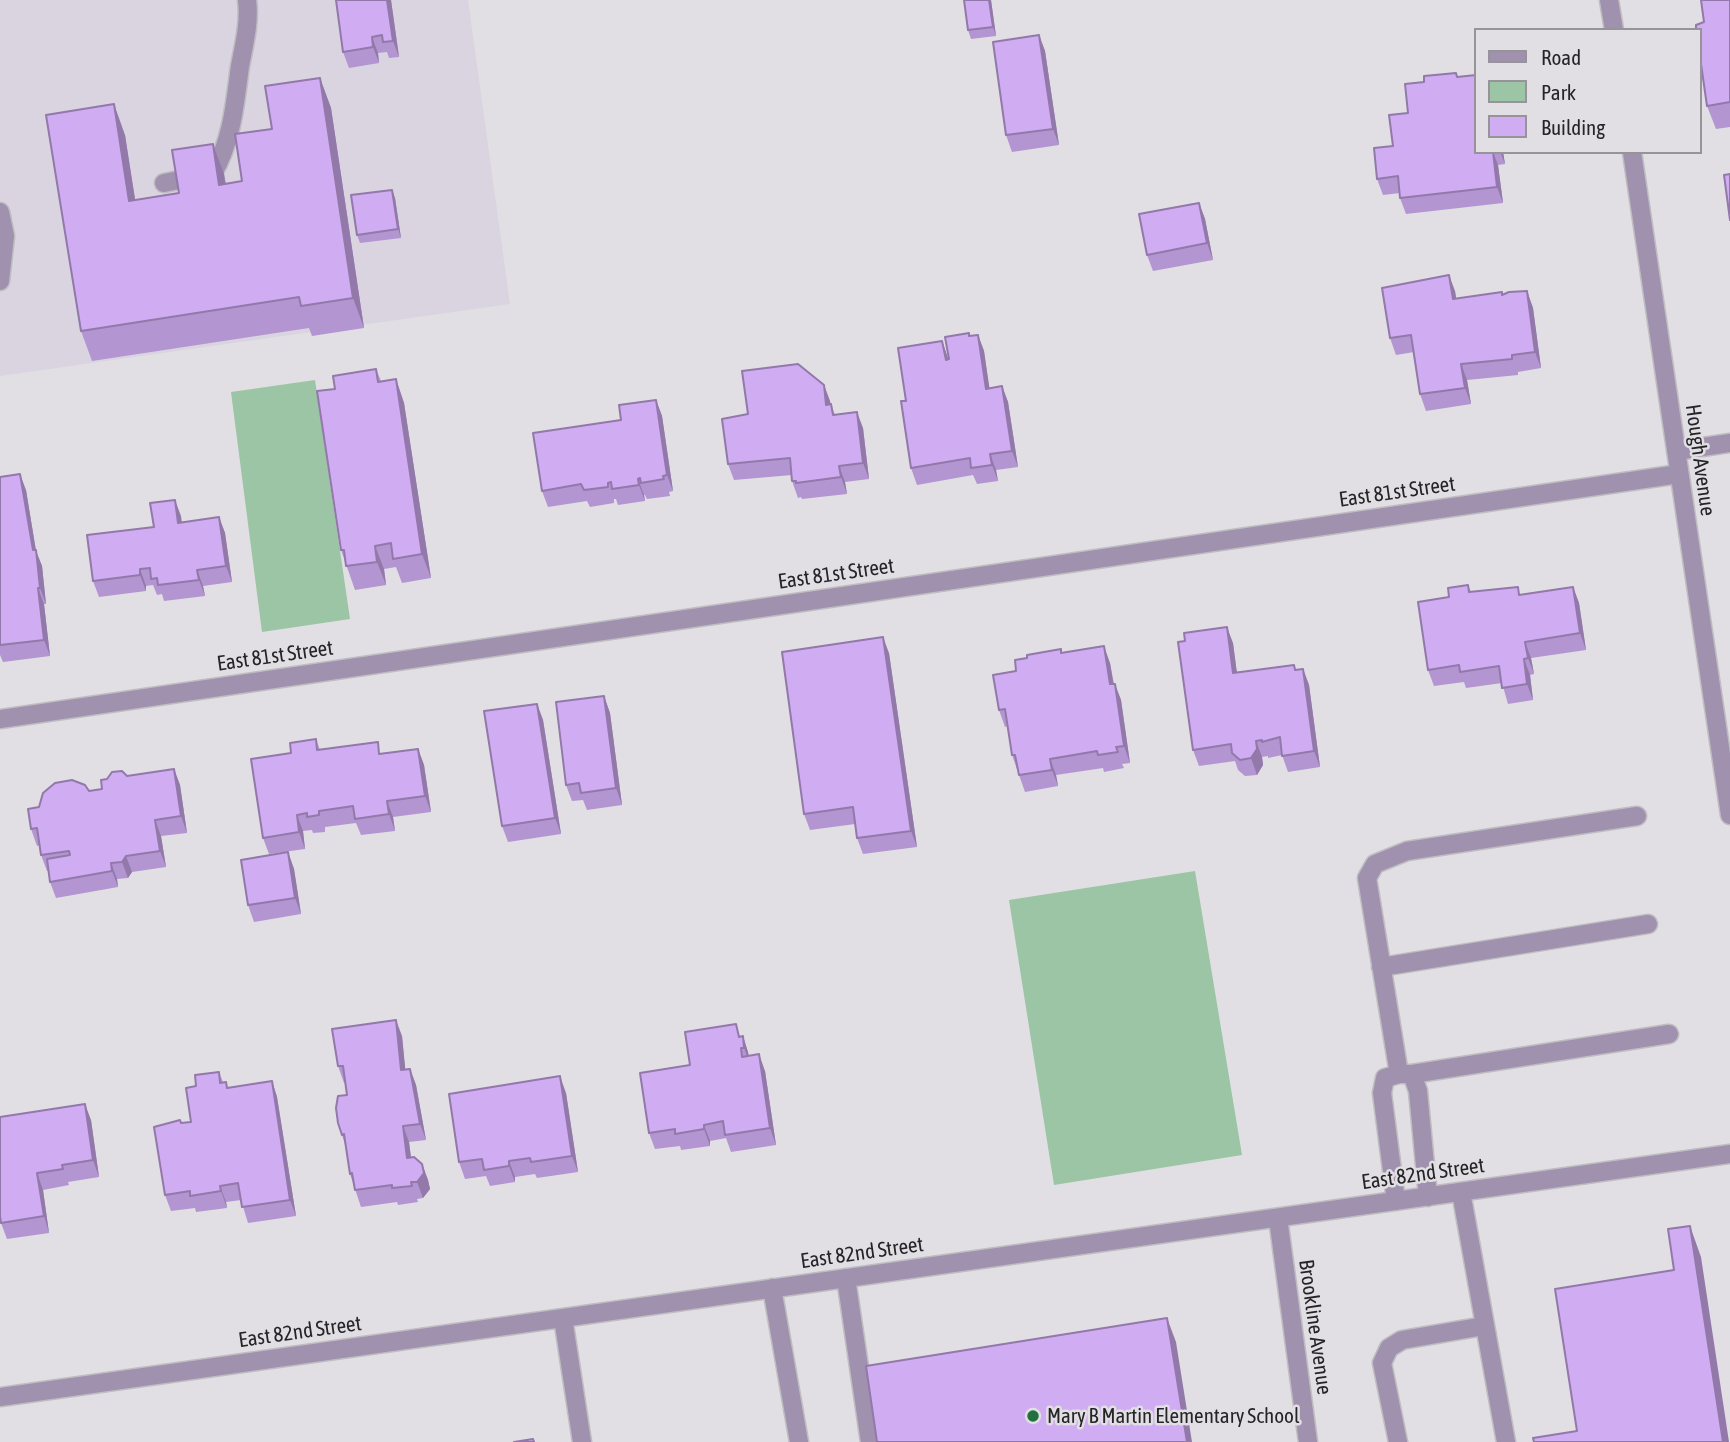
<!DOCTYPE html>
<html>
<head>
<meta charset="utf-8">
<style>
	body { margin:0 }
	#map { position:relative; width:1730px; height:1442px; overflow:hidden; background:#e1dfe4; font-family:"Asap Condensed",sans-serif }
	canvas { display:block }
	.legend { position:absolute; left:1474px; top:28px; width:228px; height:126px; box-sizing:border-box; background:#e1dfe4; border:2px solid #969498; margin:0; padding:9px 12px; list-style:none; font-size:21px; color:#252426 }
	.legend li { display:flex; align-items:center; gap:14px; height:35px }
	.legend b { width:35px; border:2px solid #969498 }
</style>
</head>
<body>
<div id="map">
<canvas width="1730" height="1442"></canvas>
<ul class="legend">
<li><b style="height:9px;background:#a091af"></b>Road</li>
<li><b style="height:19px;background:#9bc5a5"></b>Park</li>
<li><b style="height:19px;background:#d0adf3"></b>Building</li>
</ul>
</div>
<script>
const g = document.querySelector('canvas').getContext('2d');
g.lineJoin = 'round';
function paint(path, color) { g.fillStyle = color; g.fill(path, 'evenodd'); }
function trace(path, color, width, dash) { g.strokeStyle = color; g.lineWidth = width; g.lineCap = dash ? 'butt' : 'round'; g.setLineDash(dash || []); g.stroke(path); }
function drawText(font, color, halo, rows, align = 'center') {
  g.font = font + ' "Asap Condensed",sans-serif'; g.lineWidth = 5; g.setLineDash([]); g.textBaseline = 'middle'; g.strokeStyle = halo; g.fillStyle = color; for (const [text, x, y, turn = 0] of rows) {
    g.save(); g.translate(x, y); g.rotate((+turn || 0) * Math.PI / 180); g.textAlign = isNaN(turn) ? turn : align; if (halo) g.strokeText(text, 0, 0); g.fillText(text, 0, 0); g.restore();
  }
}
const built = new Path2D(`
	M 0,0 L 468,0 L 510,304 L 0,376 Z`);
const green = new Path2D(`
	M 315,380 L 350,619 L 262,632 L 231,392 Z
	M 1195,871 L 1242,1155 L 1054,1185 L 1009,900 Z`);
const minor = new Path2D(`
	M 1609,0 L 1614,30
	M 1632,152 L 1730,815
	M 164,183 L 213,173 C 232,141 235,103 240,66 C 244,45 250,22 247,0
	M 0,212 L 5,236 L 0,281
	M 1676,451 L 1730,443
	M 0,719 L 1679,474
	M 1381,967 L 1648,924
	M 1399,1074 L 1367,878 L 1375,864 L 1407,851 L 1637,816
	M 1412,1074 L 1669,1034
	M 1461,1192 L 1506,1442
	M 1396,1201 L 1382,1093 L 1385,1078 L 1399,1074 L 1412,1074 L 1418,1091 L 1428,1197
	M 1278,1218 L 1308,1442
	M 846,1278 L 870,1442
	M 772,1288 L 799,1442
	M 563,1318 L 582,1442
	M 0,1397 L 1730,1154
	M 1398,1442 L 1382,1363 L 1389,1348 L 1402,1340 L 1484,1326`);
const wall = new Path2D(`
	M 391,0 L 399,57 L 389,58 L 387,52 L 378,53 L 379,63 L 349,68 L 343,52 Z
	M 964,0 L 991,0 L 996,36 L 971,39 L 968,30 Z
	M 1730,0 L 1730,127 L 1716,129 L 1707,106 L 1704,22 Z
	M 1039,35 L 1045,51 L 1059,145 L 1012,152 L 1006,135 Z
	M 1456,73 L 1476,152 L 1503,152 L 1505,164 L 1498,165 L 1503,203 L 1406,214 L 1400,198 L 1400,193 L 1383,195 L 1377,179 L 1408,113 L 1424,82 Z
	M 320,78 L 331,108 L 364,328 L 312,336 L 309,328 L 92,361 L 81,331 L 125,135 L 135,200 L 179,193 L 213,144 L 224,174 L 226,184 L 242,181 L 272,129 Z
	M 392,190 L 395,198 L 401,238 L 360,243 L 357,235 Z
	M 1199,203 L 1205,219 L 1213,260 L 1153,271 L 1147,255 Z
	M 1455,291 L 1456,299 L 1502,292 L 1503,295 L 1527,291 L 1533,308 L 1541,368 L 1518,372 L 1518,375 L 1467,380 L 1471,404 L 1426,411 L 1420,394 L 1414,352 L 1396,355 L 1390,338 Z
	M 969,333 L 970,336 L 978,335 L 984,351 L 989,388 L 1002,386 L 1008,402 L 1018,467 L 996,470 L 998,481 L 977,484 L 973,475 L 917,485 L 911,468 L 942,341 L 948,358 Z
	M 376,369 L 381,381 L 396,379 L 404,403 L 431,578 L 402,583 L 396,567 L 384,569 L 386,585 L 355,590 L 341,550 L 335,389 Z
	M 824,385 L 835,415 L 863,428 L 869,479 L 845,482 L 847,494 L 802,499 L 801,497 L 798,498 L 792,481 L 792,475 L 734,480 L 728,464 L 748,414 Z
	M 656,400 L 662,416 L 673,491 L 669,492 L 670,496 L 647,499 L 645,495 L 644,495 L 645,501 L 618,505 L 616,499 L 614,499 L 614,503 L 590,507 L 587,501 L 548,507 L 542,491 L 621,420 Z
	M 0,477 L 26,490 L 36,551 L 42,566 L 46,604 L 44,604 L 50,656 L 3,662 L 0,655 Z
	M 181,516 L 181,522 L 219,517 L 225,533 L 232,582 L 203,586 L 205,596 L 164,601 L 162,594 L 157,595 L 153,585 L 146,586 L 146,591 L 99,597 L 93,581 L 154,527 Z
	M 1468,585 L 1471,592 L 1521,595 L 1573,587 L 1579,603 L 1586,650 L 1531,658 L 1534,674 L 1530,675 L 1533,700 L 1508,704 L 1502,683 L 1466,688 L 1464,682 L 1434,686 L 1428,670 L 1449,597 Z
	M 1233,643 L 1237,673 L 1294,665 L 1296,670 L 1303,669 L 1309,685 L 1320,767 L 1288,772 L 1282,755 L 1268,758 L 1268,756 L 1262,757 L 1263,765 L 1257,775 L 1245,776 L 1238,770 L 1235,761 L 1199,766 L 1193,750 Z
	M 889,653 L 917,847 L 863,854 L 857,838 L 855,824 L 810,830 L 804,814 Z
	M 1062,653 L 1110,663 L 1114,684 L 1121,700 L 1130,763 L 1122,764 L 1124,768 L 1104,772 L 1103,768 L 1056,775 L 1058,786 L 1025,792 L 1012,755 L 1008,726 L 1005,727 L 999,710 L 1016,671 Z
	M 604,696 L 610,713 L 622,805 L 587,810 L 583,800 L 572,801 L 566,785 Z
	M 537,704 L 543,720 L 561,834 L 508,842 L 502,826 Z
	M 316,739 L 320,750 L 382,754 L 418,749 L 424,765 L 431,812 L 393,817 L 395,831 L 361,835 L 356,823 L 325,827 L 325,832 L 313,833 L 312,830 L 303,831 L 305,849 L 269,854 L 263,838 L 291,753 Z
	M 174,769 L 180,785 L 187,833 L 161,836 L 166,867 L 132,872 L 128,878 L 117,879 L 118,887 L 56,898 L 50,882 L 48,871 L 47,871 L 41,855 L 40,845 L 37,846 L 31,829 L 39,807 L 89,791 L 102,789 L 127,776 Z
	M 288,852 L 294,869 L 301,914 L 254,922 L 248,905 Z
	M 402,1036 L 405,1069 L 410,1069 L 416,1085 L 426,1140 L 409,1142 L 411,1157 L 422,1164 L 428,1180 L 430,1189 L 423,1198 L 417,1199 L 418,1202 L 398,1205 L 397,1202 L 361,1207 L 350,1174 L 345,1144 L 338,1123 L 347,1095 L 345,1082 L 344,1083 L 338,1066 Z
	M 741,1036 L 743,1036 L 749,1056 L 765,1071 L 776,1145 L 731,1152 L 726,1138 L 710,1141 L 710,1146 L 681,1150 L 680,1146 L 655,1149 L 649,1133 L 690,1065 Z
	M 219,1072 L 223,1082 L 228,1088 L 272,1081 L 277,1097 L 296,1216 L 248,1223 L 241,1200 L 226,1202 L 227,1208 L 196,1212 L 195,1208 L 171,1211 L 165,1195 L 181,1123 L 191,1122 L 196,1086 Z
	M 566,1093 L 578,1172 L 537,1178 L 535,1174 L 515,1177 L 515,1182 L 490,1186 L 486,1176 L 465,1179 L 459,1162 Z
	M 0,1117 L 91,1120 L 99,1177 L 68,1182 L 69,1185 L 43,1190 L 49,1233 L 7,1239 L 1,1223 Z`);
const shadedWall = new Path2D(`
	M 387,0 L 391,0 L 399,57 L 393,41 Z
	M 989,0 L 991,0 L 996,36 L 993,27 Z
	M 1039,35 L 1045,51 L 1059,145 L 1053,129 Z
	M 372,37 L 378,53 L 379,63 L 373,47 Z
	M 320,78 L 331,108 L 364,328 L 353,298 Z
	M 114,104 L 125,135 L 140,231 L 129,201 Z
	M 213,144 L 224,174 L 230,215 L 219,185 Z
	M 1493,152 L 1498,165 L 1503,203 L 1497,187 Z
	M 1500,152 L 1503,152 L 1505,164 Z
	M 392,190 L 395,198 L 401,238 L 398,229 Z
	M 1199,203 L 1205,219 L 1213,260 L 1207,243 Z
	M 1449,275 L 1455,291 L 1459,316 L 1453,299 Z
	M 1527,291 L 1533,308 L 1541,368 L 1535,352 Z
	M 978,335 L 984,351 L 992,405 L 986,389 Z
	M 942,341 L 948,358 L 952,376 L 946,360 Z
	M 1461,364 L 1467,380 L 1471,404 L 1465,388 Z
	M 396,379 L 404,403 L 431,578 L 422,554 Z
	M 824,385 L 830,401 L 832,421 L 826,405 Z
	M 1002,386 L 1008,402 L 1018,467 L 1012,451 Z
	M 656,400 L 662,416 L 673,491 L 667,475 Z
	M 857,412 L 863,428 L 869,479 L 863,463 Z
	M 990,454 L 996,470 L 998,481 L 992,465 Z
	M 839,466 L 845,482 L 847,494 L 841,477 Z
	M 20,474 L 26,490 L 36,551 L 42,566 L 46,604 L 40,588 Z
	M 638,479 L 644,495 L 645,501 L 639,485 Z
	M 175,500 L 181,516 L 184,539 L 178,523 Z
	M 219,517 L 225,533 L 232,582 L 226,566 Z
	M 375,546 L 384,569 L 386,585 L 377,562 Z
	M 140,569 L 146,586 L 146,591 L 140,575 Z
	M 197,570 L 203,586 L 205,596 L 199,580 Z
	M 1573,587 L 1579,603 L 1586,650 L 1580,633 Z
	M 38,588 L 44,604 L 50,656 L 44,640 Z
	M 1227,627 L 1233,643 L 1239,690 L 1233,673 Z
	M 883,637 L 889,653 L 917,847 L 911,831 Z
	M 1525,642 L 1531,658 L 1534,674 L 1528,658 Z
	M 1104,646 L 1110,663 L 1116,700 L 1110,684 Z
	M 1524,659 L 1530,675 L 1533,700 L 1527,684 Z
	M 1303,669 L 1309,685 L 1320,767 L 1314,751 Z
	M 1115,684 L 1121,700 L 1130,763 L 1124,746 Z
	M 604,696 L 610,713 L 622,805 L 616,788 Z
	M 537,704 L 543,720 L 561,834 L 555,818 Z
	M 1256,741 L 1262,757 L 1263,765 L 1257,775 L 1251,758 Z
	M 418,749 L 424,765 L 431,812 L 425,796 Z
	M 1050,759 L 1056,775 L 1058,786 L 1052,770 Z
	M 174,769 L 180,785 L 187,833 L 181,816 Z
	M 387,801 L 393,817 L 395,831 L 389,814 Z
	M 297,815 L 303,831 L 305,849 L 299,832 Z
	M 155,820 L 161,836 L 166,867 L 160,851 Z
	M 288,852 L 294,869 L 301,914 L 295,898 Z
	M 126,856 L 132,872 L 128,878 L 122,862 Z
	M 111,863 L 117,879 L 118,887 L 112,871 Z
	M 396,1020 L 402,1036 L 407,1086 L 401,1070 Z
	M 743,1036 L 748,1052 L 750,1064 L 744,1048 Z
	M 759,1054 L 765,1071 L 776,1145 L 770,1128 Z
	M 410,1069 L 416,1085 L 426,1140 L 420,1124 Z
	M 560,1076 L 566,1093 L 578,1172 L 572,1156 Z
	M 272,1081 L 277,1097 L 296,1216 L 290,1200 Z
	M 85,1104 L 91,1120 L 99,1177 L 93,1160 Z
	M 704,1125 L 710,1141 L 710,1146 L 704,1129 Z
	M 403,1126 L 409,1142 L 413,1174 L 407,1158 Z
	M 509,1161 L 515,1177 L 515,1182 L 509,1166 Z
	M 422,1164 L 428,1180 L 430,1189 L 423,1198 L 417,1182 Z
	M 37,1173 L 43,1190 L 49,1233 L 44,1216 Z
	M 220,1186 L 226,1202 L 227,1208 L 221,1191 Z
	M 1690,1226 L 1701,1257 L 1729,1442 L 1723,1442 Z
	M 1167,1318 L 1176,1342 L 1192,1442 L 1187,1442 Z`);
const building = new Path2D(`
	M 336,0 L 387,0 L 393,41 L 383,42 L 382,35 L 372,37 L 373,47 L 343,52 Z
	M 964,0 L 989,0 L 993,27 L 968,30 Z
	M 1701,0 L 1730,0 L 1730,102 L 1707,106 L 1700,57 L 1700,30 L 1696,30 L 1696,25 L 1704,22 Z
	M 1039,35 L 1053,129 L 1006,135 L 993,42 Z
	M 1456,73 L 1457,77 L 1476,75 L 1476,152 L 1493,152 L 1497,187 L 1400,198 L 1398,176 L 1377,179 L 1374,148 L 1393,146 L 1389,115 L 1408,113 L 1405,84 L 1424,82 L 1424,76 Z
	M 320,78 L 353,298 L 301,306 L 299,297 L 81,331 L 46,115 L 114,104 L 129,201 L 179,193 L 172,150 L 213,144 L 219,185 L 242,181 L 235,134 L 272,129 L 265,86 Z
	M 1730,174 L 1730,220 L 1724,175 Z
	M 392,190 L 398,229 L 357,235 L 351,195 Z
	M 1199,203 L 1207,243 L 1147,255 L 1139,214 Z
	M 1449,275 L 1453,299 L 1502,292 L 1502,295 L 1509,292 L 1527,291 L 1535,352 L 1512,355 L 1512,359 L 1461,364 L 1465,388 L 1420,394 L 1411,335 L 1390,338 L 1382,288 Z
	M 969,333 L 969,336 L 978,335 L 986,389 L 1002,386 L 1012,451 L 990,454 L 992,465 L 971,468 L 970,458 L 911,468 L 901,401 L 906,401 L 898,348 L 942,341 L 946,360 L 949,359 L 945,337 Z
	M 798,364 L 824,385 L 826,405 L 831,404 L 833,415 L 857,412 L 863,463 L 839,466 L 841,477 L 796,483 L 796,481 L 792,481 L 790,458 L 728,464 L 722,419 L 748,414 L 742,371 Z
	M 376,369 L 378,382 L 396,379 L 422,554 L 393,559 L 391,543 L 375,546 L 377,562 L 346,566 L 344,550 L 341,550 L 317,391 L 335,389 L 333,376 Z
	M 656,400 L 667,475 L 663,476 L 664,479 L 641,483 L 640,478 L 638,479 L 639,485 L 612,489 L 611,482 L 608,483 L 608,487 L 584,490 L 581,484 L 542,491 L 533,433 L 621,420 L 619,405 Z
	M 20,474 L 33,550 L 36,550 L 40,588 L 38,588 L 44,640 L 0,645 L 0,477 Z
	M 175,500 L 178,523 L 219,517 L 226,566 L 197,570 L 199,580 L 158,585 L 157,578 L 151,579 L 150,568 L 140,569 L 140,575 L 93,581 L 87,535 L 154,527 L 150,503 Z
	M 1468,585 L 1469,592 L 1518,587 L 1519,595 L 1573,587 L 1580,633 L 1525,642 L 1528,658 L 1524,659 L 1527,684 L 1502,688 L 1499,666 L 1460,672 L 1459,665 L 1428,670 L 1418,602 L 1449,597 L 1448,588 Z
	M 1227,627 L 1233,673 L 1294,665 L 1295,670 L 1303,669 L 1314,751 L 1282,756 L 1280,737 L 1262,742 L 1262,740 L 1256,741 L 1257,749 L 1251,758 L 1240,760 L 1232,753 L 1231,744 L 1193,750 L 1178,642 L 1185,641 L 1184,633 Z
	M 883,637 L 911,831 L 857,838 L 853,807 L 804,814 L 782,652 Z
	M 1104,646 L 1110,684 L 1115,684 L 1124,746 L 1116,747 L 1118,752 L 1098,755 L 1097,751 L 1050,759 L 1052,770 L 1019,775 L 1015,755 L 1012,755 L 1005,709 L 999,710 L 993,675 L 1016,671 L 1015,660 L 1027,658 L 1027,655 L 1061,649 L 1061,653 Z
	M 604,696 L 616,788 L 581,793 L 579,783 L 566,785 L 556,702 Z
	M 537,704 L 555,818 L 502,826 L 484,711 Z
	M 316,739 L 317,750 L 378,742 L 379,754 L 418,749 L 425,796 L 387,801 L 389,814 L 355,819 L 353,806 L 319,811 L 319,815 L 307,817 L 307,813 L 297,815 L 299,832 L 263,838 L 251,759 L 291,753 L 290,743 Z
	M 174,769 L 181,816 L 155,820 L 160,851 L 126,856 L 122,862 L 111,863 L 112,871 L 50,882 L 47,859 L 70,855 L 69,851 L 41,855 L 37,828 L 31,829 L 28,809 L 39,807 L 43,793 L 55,783 L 72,780 L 85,785 L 89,791 L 102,789 L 101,780 L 107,779 L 112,772 L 122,771 L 127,776 Z
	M 288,852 L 295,898 L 248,905 L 241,860 Z
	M 396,1020 L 401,1070 L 410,1069 L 420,1124 L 403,1126 L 407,1158 L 414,1157 L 422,1164 L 424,1173 L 417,1182 L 411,1182 L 412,1186 L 392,1188 L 392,1185 L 355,1190 L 352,1173 L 350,1174 L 344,1134 L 342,1135 L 338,1123 L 336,1108 L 338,1096 L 347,1095 L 343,1066 L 338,1066 L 332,1029 Z
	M 736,1024 L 739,1037 L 743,1036 L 744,1048 L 741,1048 L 742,1057 L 759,1054 L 770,1128 L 725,1135 L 723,1121 L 704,1125 L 704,1129 L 675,1134 L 675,1129 L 649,1133 L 640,1073 L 690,1065 L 685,1032 Z
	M 219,1072 L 220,1083 L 226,1082 L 227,1088 L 272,1081 L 290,1200 L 242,1207 L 238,1183 L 220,1186 L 221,1191 L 190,1196 L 190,1191 L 165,1195 L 154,1127 L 180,1120 L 181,1123 L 191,1122 L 186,1088 L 196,1086 L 195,1075 Z
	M 560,1076 L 572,1156 L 531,1162 L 530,1158 L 509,1161 L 509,1166 L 484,1170 L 482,1159 L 459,1162 L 449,1094 Z
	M 85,1104 L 93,1160 L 62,1165 L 63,1169 L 37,1173 L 44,1216 L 1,1223 L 0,1216 L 0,1117 Z
	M 1690,1226 L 1723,1442 L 1534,1442 L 1533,1438 L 1577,1431 L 1555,1289 L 1674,1270 L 1668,1229 Z
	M 1167,1318 L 1187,1442 L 877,1442 L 866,1366 Z
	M 533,1439 L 534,1442 L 514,1442 Z`);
const markers = [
	[1033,1416,7,"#23703f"]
];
const streetNames = [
	["Hough Avenue",1700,460,82],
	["East 81st Street",1397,492,-8],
	["East 81st Street",836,574,-8],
	["East 81st Street",275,656,-8],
	["East 82nd Street",1423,1174,-8],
	["East 82nd Street",862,1253,-8],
	["Brookline Avenue",1315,1327,82],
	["East 82nd Street",300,1332,-8]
];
const poiNames = [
	["Mary B Martin Elementary School",1047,1416]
];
paint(built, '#dad4e0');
paint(green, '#9bc5a5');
trace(minor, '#bfbdc2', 21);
trace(minor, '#a091af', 18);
paint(wall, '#b395d1');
paint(shadedWall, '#9279aa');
paint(building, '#d0adf3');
trace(building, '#9279aa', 2);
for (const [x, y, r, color] of markers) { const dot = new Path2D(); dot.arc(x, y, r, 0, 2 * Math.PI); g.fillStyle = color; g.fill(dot); trace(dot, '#e1dfe4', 2.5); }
drawText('21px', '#252426', '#e1dfe4', streetNames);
drawText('21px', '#252426', '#e1dfe4', poiNames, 'left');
</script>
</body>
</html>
